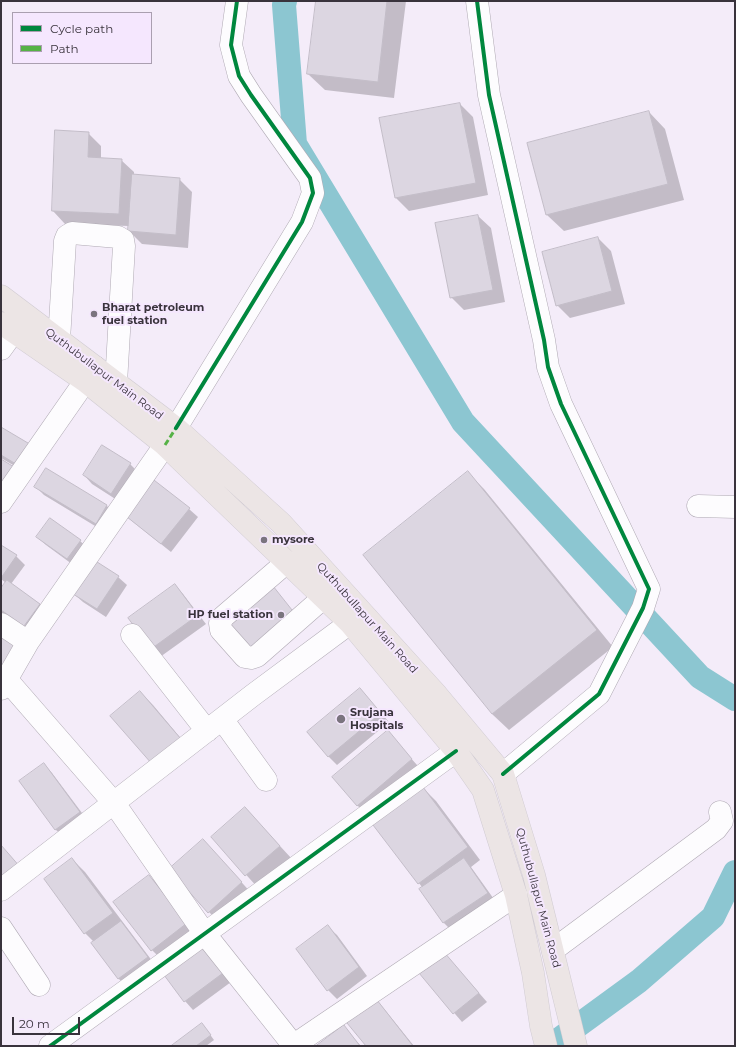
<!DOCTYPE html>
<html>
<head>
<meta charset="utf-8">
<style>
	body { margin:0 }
	#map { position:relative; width:736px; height:1047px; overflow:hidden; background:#f4ecf9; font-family:Montserrat,sans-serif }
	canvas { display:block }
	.frame { position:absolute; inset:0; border:2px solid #39333c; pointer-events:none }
	.legend { position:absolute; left:12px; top:12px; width:140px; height:52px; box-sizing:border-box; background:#f5e7fe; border:1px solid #aa9fb0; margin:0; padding:5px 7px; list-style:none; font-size:12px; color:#39333c }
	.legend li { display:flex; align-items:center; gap:8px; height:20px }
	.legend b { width:20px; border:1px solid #aa9fb0 }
	.scale { position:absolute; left:12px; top:1017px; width:68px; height:18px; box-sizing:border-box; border:2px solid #39333c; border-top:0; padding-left:5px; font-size:12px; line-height:14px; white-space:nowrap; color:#39333c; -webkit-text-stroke:3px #f5e7fe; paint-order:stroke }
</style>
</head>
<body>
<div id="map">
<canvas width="736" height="1047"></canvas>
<div class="frame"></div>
<ul class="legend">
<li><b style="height:5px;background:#00873e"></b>Cycle path</li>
<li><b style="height:5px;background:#56b246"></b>Path</li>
</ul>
<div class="scale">20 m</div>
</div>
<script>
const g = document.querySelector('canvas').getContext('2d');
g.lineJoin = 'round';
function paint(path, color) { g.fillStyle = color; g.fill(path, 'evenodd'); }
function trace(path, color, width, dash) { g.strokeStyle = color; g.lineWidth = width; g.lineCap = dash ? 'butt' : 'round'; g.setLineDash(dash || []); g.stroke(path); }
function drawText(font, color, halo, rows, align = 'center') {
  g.font = font + ' Montserrat,sans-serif'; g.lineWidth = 4; g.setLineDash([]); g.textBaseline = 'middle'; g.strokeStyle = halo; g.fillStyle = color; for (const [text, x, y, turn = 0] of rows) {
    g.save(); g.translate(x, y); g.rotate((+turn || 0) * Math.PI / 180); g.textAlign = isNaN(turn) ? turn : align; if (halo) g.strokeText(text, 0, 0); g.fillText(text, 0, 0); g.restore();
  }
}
const shadow = new Path2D(`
	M 317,1 L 406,1 L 394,98 L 325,90 L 308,74 Z
	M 460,104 L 473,117 L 488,195 L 409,211 L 396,198 Z
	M 649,112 L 665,129 L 684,200 L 564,231 L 547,215 L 528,143 Z
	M 88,133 L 101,146 L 101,159 L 121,160 L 134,172 L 134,175 L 179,179 L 192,192 L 188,248 L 142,244 L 129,231 L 129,226 L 65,224 L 53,211 Z
	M 478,216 L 491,228 L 505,302 L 464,310 L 451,297 Z
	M 598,238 L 611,251 L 625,304 L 570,318 L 557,305 Z
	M 1,428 L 30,475 L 1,458 Z
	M 130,464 L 139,473 L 120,502 L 92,484 L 84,475 Z
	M 46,469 L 107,506 L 115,515 L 105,532 L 44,495 L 35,486 Z
	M 467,472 L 484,489 L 613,647 L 509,730 L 492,714 Z
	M 189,509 L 198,517 L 171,552 L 132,521 L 123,513 Z
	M 37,537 L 80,541 L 89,549 L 76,567 L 46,545 Z
	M 1,546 L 16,556 L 25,565 L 11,584 L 40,604 L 48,613 L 33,634 L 1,612 L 1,584 L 3,586 L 6,583 L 1,579 Z
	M 118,577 L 127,585 L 106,617 L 83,602 L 74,594 Z
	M 175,585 L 183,594 L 206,624 L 160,657 L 152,648 Z
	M 360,689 L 389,722 L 337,765 L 328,756 Z
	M 140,692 L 153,705 L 193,753 L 152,763 Z
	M 388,732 L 424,773 L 370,818 L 357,805 Z
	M 44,764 L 52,773 L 88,821 L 65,838 L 56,830 L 20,782 Z
	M 423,788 L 436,801 L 480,860 L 471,867 L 496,902 L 452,931 L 443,922 L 422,887 L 374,825 Z
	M 245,808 L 292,859 L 259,889 L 212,837 Z
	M 215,853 L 254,896 L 222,925 L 209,912 Z
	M 72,859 L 85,872 L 156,966 L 127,987 L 118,978 L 94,942 L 85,933 L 45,879 Z
	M 149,876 L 162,889 L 199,937 L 165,963 L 152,950 Z
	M 328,927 L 337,935 L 367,976 L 337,999 L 328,990 Z
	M 202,948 L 231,982 L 193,1010 L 185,1001 Z
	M 444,953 L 487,1002 L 462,1022 L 420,973 Z
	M 377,1001 L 385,1010 L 414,1046 L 367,1046 Z
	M 344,1027 L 361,1046 L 318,1046 Z
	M 206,1029 L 214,1040 L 206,1046 L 173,1046 Z`);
const canal = new Path2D(`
	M 285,1 L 284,5 L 295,144 L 463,422 L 700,677 L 735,699
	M 550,1046 L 639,981 L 713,917 L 735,872`);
const building = new Path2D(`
	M 316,1 L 387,1 L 378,82 L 307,74 Z
	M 460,103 L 476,183 L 395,198 L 379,118 Z
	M 649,111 L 668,184 L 546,215 L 527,143 Z
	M 55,130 L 89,132 L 88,157 L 122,159 L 119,214 L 52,211 Z
	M 132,174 L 180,178 L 176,235 L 128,231 Z
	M 478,215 L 493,290 L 450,298 L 435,223 Z
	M 598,237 L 612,291 L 556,306 L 542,252 Z
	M 1,427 L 33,446 L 21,467 L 1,455 Z
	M 102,445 L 131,463 L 111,494 L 83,475 Z
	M 1,459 L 14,467 L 1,488 Z
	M 46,468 L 107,505 L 96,524 L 34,487 Z
	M 468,471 L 597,630 L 492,714 L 363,555 Z
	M 150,477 L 190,508 L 161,544 L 122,513 Z
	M 50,518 L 81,540 L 67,559 L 36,537 Z
	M 1,545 L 17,555 L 1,578 Z
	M 94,560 L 119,576 L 97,609 L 73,594 Z
	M 7,580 L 40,604 L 24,626 L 1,610 L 1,588 Z
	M 175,584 L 198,615 L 151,649 L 128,618 Z
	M 273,586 L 296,615 L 251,653 L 227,622 Z
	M 1,636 L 18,647 L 1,674 Z
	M 360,688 L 381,713 L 328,757 L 307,732 Z
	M 140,691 L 181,739 L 152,764 L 110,716 Z
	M 388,730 L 412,759 L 357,806 L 332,777 Z
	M 44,763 L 80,812 L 55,830 L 19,781 Z
	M 423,787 L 468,847 L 418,884 L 373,825 Z
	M 245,807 L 280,846 L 245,876 L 211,837 Z
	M 203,839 L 242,882 L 208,913 L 169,869 Z
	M 1,845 L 21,868 L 1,877 Z
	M 72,858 L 113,913 L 84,934 L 44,879 Z
	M 464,858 L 488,893 L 443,923 L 419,889 Z
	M 149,875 L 187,923 L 151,951 L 113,902 Z
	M 121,921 L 148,957 L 118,979 L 91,943 Z
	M 328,925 L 359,967 L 327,991 L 296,949 Z
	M 203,946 L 223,973 L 184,1002 L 164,975 Z
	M 444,952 L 479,993 L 453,1014 L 419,973 Z
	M 377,1000 L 413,1046 L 366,1046 L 347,1023 Z
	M 202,1023 L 211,1035 L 196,1046 L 171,1046 Z
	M 344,1025 L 360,1046 L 316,1046 Z`);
const minor = new Path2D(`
	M 477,1 L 489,95 L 544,340 L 548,367 L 561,404 L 649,589 L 643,608 L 599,694 L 503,774
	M 59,340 L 65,241 L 67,236 L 72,233 L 118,237 L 123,240 L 124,246 L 116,383
	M 1,349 L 14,331
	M 176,428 L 302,222 L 313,193 L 310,178 L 251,95 L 239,76 L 231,45 L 237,1
	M 1,502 L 95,367
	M 698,506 L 735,507
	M 287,562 L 223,617 L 220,623 L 221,630 L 245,657 L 251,658 L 257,656 L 323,598
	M 1,624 L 28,642
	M 132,635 L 207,731
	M 7,680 L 114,803 L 205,934 L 294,1046
	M 1,689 L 28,642 L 165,445
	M 222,719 L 266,780
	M 1,890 L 253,695 L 350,623
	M 1,928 L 39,985
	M 553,950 L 716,829 L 722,821 L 720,812
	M 294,1045 L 516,895
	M 50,1046 L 456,751`);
const major = new Path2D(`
	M 1,296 L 176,428 L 281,523 L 437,695 L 503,774 L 534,875 L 576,1046
	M 1,323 L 85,381 L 165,445 L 350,623 L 456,751 L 483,790 L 516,895 L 533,973 L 541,1026 L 546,1046`);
const quiet = new Path2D(`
	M 165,445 L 176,428`);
const cycleway = new Path2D(`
	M 477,1 L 489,95 L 544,340 L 548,367 L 561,404 L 649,589 L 643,608 L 599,694 L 503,774
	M 176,428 L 302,222 L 313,193 L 310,178 L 251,95 L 239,76 L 231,45 L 237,1
	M 50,1046 L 456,751`);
const markers = [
	[94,314,4,"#7a747e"],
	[264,540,4,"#7a747e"],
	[281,615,4,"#7a747e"],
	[341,719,5,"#7a747e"]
];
const poiNames = [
	["Bharat petroleum",102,308],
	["fuel station",102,321],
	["mysore",272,540],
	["HP fuel station",273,615,"right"],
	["Srujana",350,713],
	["Hospitals",350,726]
];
const streetNames = [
	["Quthubullapur Main Road",104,374,37],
	["Quthubullapur Main Road",367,618,48],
	["Quthubullapur Main Road",538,898,75]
];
paint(shadow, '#0003');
trace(canal, '#8cc6d1', 24);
paint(building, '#dcd6e1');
trace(building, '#c3bdc8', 1);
trace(minor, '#afa9b3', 23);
trace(major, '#d0cbd2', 23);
trace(minor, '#fdfcfe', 22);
trace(major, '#ece5e5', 22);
trace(quiet, '#56b246', 3, [6, 3]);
trace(cycleway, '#00873e', 4);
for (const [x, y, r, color] of markers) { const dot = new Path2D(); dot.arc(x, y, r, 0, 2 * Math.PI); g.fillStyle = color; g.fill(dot); trace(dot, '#f5e7fe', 1.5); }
drawText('bold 11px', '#39333c', '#f5e7fe', poiNames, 'left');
drawText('11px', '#39333c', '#f5e7fe', streetNames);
</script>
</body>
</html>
